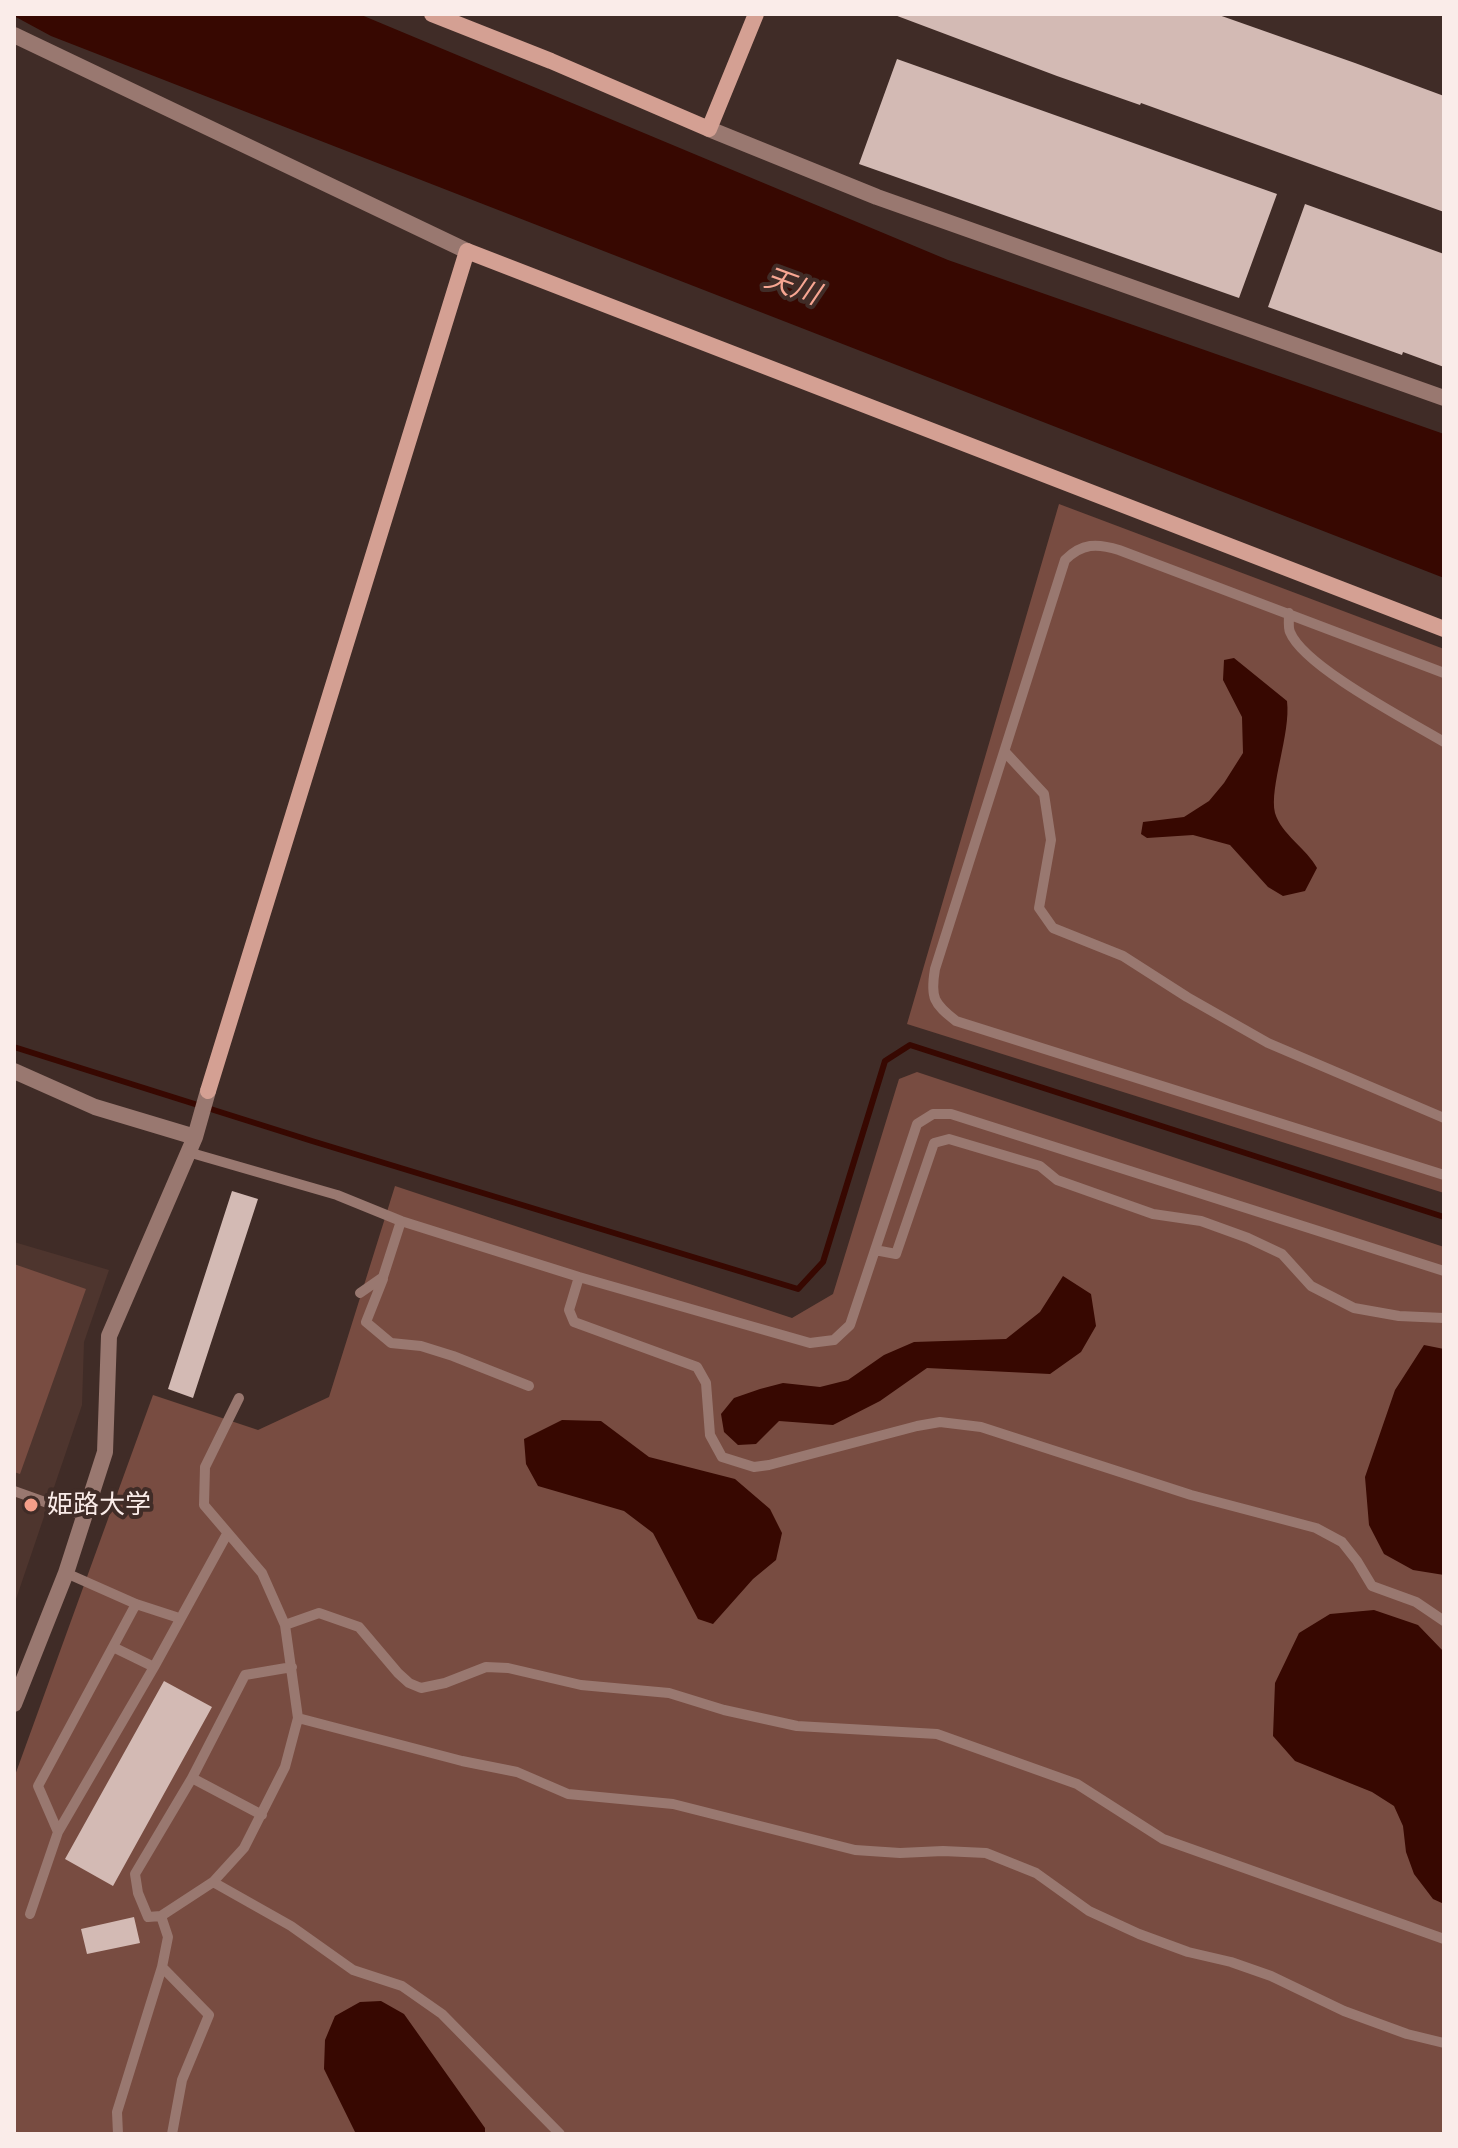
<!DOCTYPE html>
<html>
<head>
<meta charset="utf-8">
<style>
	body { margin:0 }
	#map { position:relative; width:1458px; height:2148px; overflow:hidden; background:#402c27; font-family:Cabin,sans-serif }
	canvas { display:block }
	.frame { position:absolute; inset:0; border:16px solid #faece9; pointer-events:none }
</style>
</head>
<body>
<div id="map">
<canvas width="1458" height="2148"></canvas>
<div class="frame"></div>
</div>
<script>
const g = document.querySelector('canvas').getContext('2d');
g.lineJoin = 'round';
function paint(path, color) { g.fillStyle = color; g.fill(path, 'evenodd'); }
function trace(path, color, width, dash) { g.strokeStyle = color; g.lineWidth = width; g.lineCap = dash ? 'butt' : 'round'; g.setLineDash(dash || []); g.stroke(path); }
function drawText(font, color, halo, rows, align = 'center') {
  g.font = font + ' Cabin,"Noto Sans JP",sans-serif'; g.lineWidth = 8; g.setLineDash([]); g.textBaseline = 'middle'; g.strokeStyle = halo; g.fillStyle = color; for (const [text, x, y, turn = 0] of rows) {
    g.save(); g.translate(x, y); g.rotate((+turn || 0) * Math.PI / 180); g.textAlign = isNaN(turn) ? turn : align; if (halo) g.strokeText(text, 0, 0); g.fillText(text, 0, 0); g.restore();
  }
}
const built = new Path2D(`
	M 14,1242 L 109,1270 L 84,1342 L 82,1405 L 14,1605 Z`);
const green = new Path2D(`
	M 1059,504 L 1444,649 L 1444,1193 L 907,1024 Z
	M 917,1072 L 1444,1247 L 1444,2134 L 14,2134 L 14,1778 L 153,1395 L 258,1430 L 329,1397 L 395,1186 L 792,1318 L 833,1294 L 899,1079 Z
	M 14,1264 L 86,1289 L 20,1474 L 14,1472 Z`);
const water = new Path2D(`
	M 14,14 L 359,14 L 948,260 L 1444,434 L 1444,578 L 51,36 L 14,16 Z
	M 1234,658 L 1287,701 C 1291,734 1269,787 1275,813 C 1281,834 1307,849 1317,868 L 1305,891 L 1283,896 L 1268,887 L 1230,845 L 1193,835 L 1147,838 L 1141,834 L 1143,822 L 1184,817 L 1209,801 L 1224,783 L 1243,753 L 1242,717 L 1223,680 L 1224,660 Z
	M 1063,1276 L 1091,1294 L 1096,1326 L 1081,1352 L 1050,1374 L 927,1368 L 880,1401 L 833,1425 L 779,1421 L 756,1444 L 738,1445 L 724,1432 L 721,1414 L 734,1398 L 760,1389 L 783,1383 L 820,1387 L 848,1380 L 884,1355 L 914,1342 L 1006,1339 L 1040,1312 Z
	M 1424,1345 L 1444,1349 L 1444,1575 L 1413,1570 L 1384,1554 L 1369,1525 L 1365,1477 L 1395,1390 Z
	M 562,1420 L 601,1421 L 649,1457 L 735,1479 L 770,1509 L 782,1533 L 776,1560 L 753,1579 L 713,1624 L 698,1619 L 653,1533 L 624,1511 L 538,1486 L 526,1464 L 524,1439 Z
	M 1374,1610 L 1418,1625 L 1444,1652 L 1444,1904 L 1433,1899 L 1414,1874 L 1406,1852 L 1403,1826 L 1394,1806 L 1372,1792 L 1295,1761 L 1273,1736 L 1275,1683 L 1299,1633 L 1330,1614 Z
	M 381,2001 L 404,2014 L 485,2128 L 485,2134 L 356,2134 L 324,2069 L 325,2040 L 335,2016 L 360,2002 Z`);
const stream = new Path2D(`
	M 14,1047 L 312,1141 L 798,1289 L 823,1262 L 885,1061 L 910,1045 L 1444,1217`);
const building = new Path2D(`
	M 892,14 L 1216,14 L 1355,63 L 1444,96 L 1444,212 L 1141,103 L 1140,105 L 1057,76 Z
	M 897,59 L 1277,194 L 1239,298 L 859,164 Z
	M 1305,204 L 1444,254 L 1444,367 L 1403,352 L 1402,355 L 1268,307 Z
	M 232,1191 L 258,1199 L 193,1398 L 168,1389 Z
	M 164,1681 L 212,1707 L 113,1886 L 65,1859 Z
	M 134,1917 L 140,1943 L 87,1954 L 81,1929 Z`);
const lane = new Path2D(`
	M 1289,613 C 1289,619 1288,628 1290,632 C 1304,667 1409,721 1444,742
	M 1444,673 L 1119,550 C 1097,543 1082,543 1065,560 L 935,969 C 930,998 934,1004 956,1021 L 1444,1175
	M 1005,752 L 1044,794 L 1051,840 L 1039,908 L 1053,928 L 1123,956 L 1187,997 L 1268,1043 L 1444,1118
	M 188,1152 L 337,1195 L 401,1221 L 383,1277 L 360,1293
	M 401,1221 L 579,1277 L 810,1343 L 834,1340 L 850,1325 L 917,1124 L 933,1114 L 951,1114 L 1444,1271
	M 875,1250 L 896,1254 L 934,1143 L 949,1139 L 1040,1166 L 1057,1180 L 1153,1214 L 1201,1221 L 1248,1238 L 1282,1254 L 1311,1286 L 1354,1308 L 1399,1316 L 1444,1318
	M 579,1277 L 569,1310 L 574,1322 L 697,1367 L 706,1383 L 710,1435 L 722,1457 L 754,1467 L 769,1465 L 917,1426 L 940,1422 L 981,1427 L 1191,1495 L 1316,1528 L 1342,1542 L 1357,1561 L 1372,1586 L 1416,1602 L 1444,1621
	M 383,1279 L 366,1322 L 391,1343 L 421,1346 L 453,1356 L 529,1386
	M 239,1398 L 205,1467 L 204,1505 L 262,1573 L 285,1625 L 298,1718 L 285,1767 L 244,1848 L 213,1882 L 161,1916 L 148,1917 L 138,1893 L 135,1874 L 192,1778 L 245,1675 L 292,1667
	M 14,1491 L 84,1516
	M 66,1573 L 136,1604 L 179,1618
	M 285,1625 L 319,1613 L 359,1627 L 398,1673 L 409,1683 L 421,1688 L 445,1683 L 486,1667 L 508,1668 L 581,1685 L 669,1693 L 724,1710 L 797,1726 L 937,1734 L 1077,1784 L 1163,1839 L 1444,1939
	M 113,1647 L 154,1667
	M 298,1718 L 462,1761 L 517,1772 L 568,1794 L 673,1804 L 855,1850 L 900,1853 L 943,1851 L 986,1853 L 1036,1873 L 1089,1911 L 1139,1934 L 1188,1952 L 1231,1962 L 1271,1976 L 1344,2011 L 1407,2034 L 1444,2043
	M 192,1778 L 262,1815
	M 58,1832 L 38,1786 L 136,1604
	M 213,1882 L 291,1926 L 353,1970 L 402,1986 L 442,2014 L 560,2134
	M 30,1914 L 58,1832 L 154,1667 L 227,1534
	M 162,1967 L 209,2015 L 182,2080 L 172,2134
	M 118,2134 L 117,2112 L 162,1967 L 168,1937 L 161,1916`);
const street = new Path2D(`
	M 14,35 L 467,251
	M 709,129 L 877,197 L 1444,398
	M 14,1071 L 95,1107 L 195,1137
	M 14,1704 L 66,1573 L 105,1452 L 109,1336 L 195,1137 L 208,1091`);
const secondary = new Path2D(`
	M 432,14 L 551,61 L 709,129 L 756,14
	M 208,1091 L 467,251 L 1444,629`);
const markers = [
	[31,1505,8,"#f49e89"]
];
const poiNames = [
	["姫路大学",47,1505]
];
const waterNames = [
	["天川",792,287,20]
];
paint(built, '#4e352e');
paint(green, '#784c41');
paint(water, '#370801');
trace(stream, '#370801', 6);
paint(building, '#d3bab4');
trace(lane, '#997870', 10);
trace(street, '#997870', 16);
trace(secondary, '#d4a093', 16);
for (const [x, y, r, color] of markers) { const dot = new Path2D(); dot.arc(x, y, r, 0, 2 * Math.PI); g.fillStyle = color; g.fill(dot); trace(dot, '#402c27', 3); }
drawText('26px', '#faece9', '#402c27', poiNames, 'left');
drawText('italic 28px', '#f7a692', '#402c27', waterNames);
</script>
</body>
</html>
